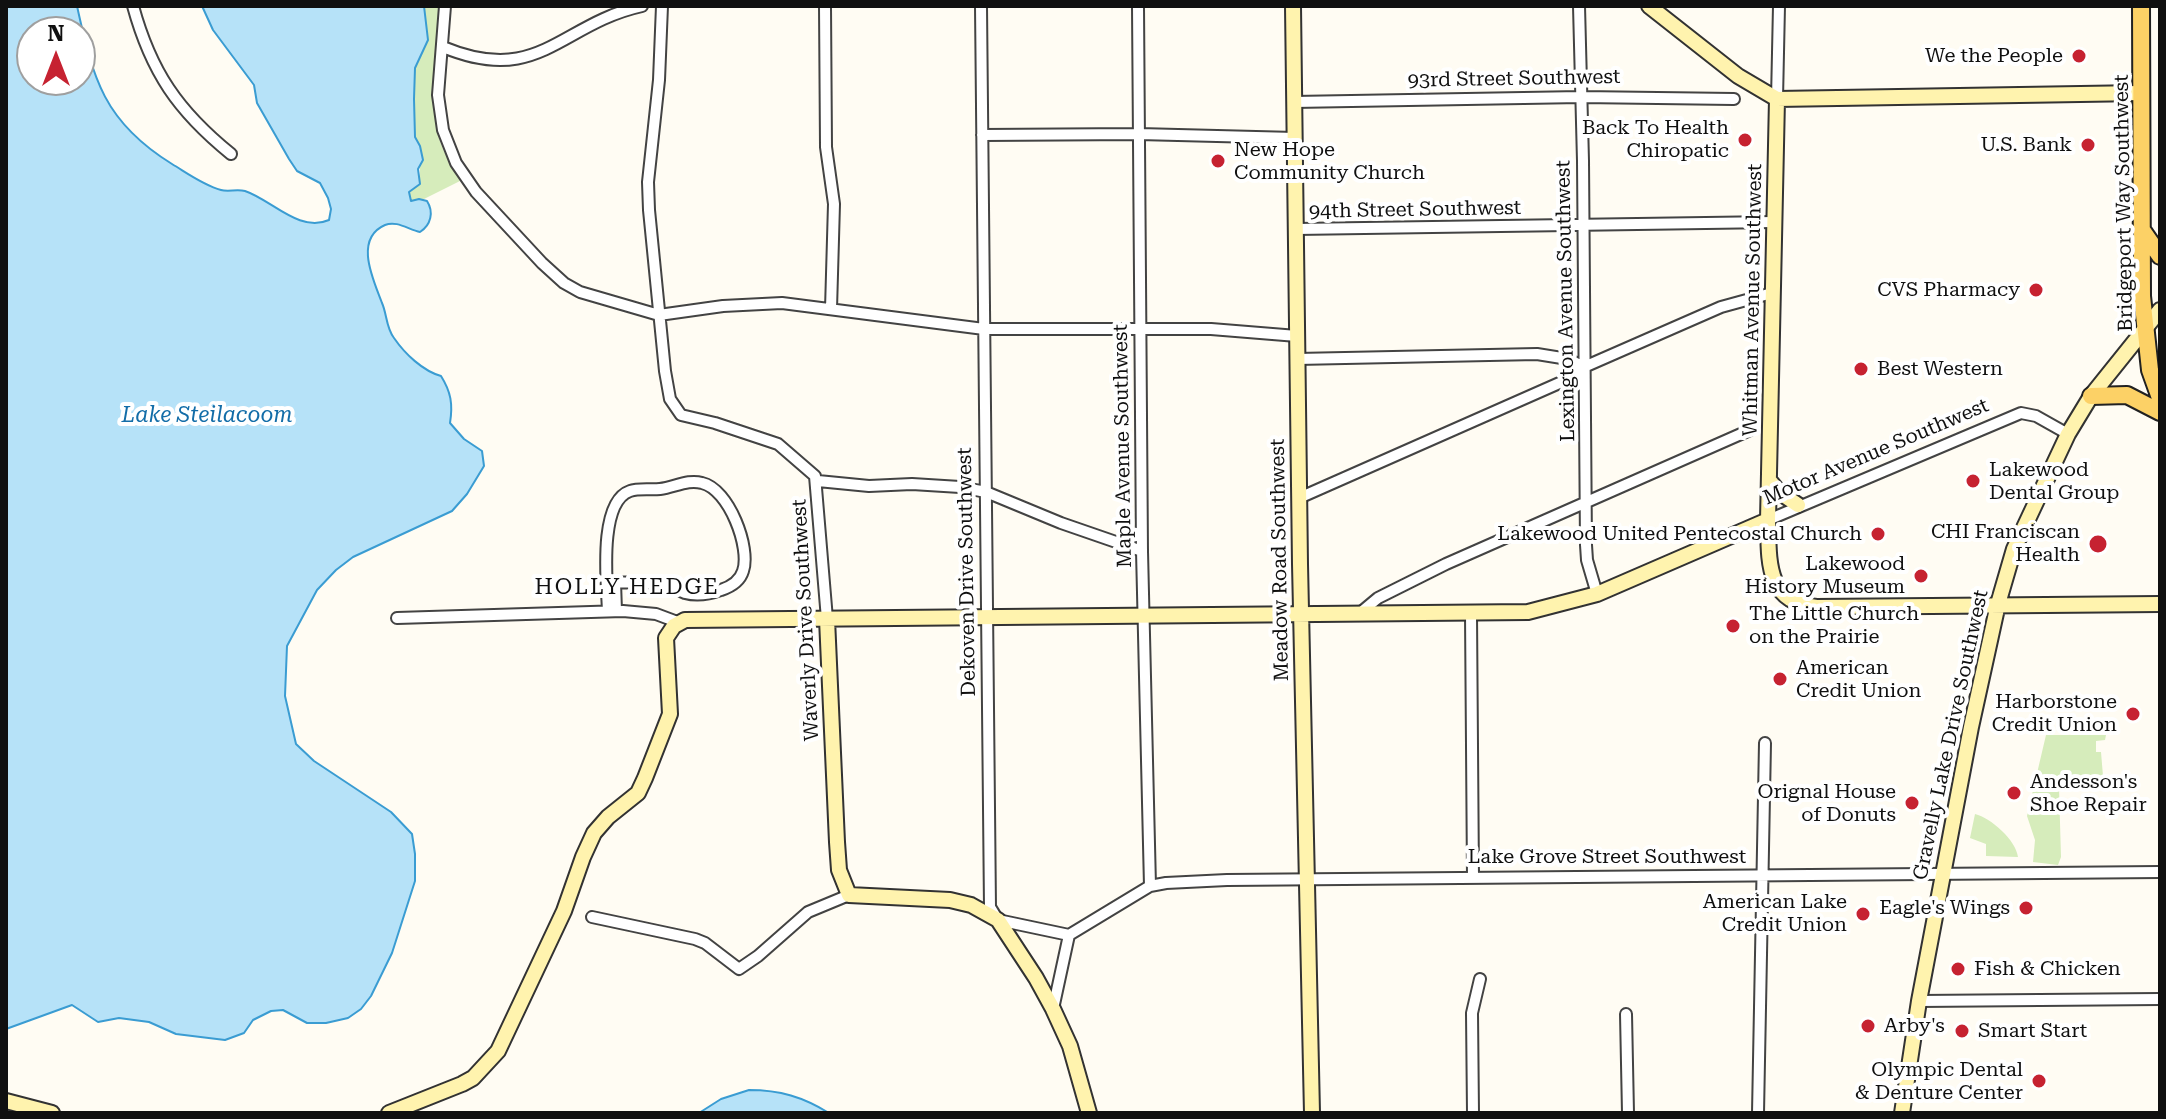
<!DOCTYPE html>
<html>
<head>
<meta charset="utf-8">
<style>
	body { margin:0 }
	#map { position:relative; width:2166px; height:1119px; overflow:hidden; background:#fffcf3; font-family:"Roboto Serif",serif }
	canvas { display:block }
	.frame { position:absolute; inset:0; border:8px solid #101010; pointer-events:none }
	.north { position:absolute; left:16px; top:16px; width:80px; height:80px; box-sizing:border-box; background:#fff; border:2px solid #9f9f9f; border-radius:50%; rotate:0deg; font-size:22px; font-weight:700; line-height:32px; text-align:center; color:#101010 }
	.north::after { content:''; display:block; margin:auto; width:28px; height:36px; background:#c62231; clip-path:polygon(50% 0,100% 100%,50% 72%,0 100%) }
</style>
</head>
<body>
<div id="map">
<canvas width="2166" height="1119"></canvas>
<div class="frame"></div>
<div class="north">N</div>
</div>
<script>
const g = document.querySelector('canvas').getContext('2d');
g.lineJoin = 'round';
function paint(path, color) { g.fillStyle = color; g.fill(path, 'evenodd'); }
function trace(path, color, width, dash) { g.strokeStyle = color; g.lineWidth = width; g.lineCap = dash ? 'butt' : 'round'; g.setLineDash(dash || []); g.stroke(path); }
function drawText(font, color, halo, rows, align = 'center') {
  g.font = font + ' "Roboto Serif",serif'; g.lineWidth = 8; g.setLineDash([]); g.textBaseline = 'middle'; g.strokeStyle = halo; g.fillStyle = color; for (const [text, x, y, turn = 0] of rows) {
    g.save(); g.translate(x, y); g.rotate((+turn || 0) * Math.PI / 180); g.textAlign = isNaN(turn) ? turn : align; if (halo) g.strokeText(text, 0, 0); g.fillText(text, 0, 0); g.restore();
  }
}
const green = new Path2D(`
	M 424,6 L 439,6 C 439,47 429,89 437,130 C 440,147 451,165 460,181 L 424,199 L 411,201 L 409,192 L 420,183 L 420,146 L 415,137 L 414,99 L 415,68 L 428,40 Z
	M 2046,735 L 2106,735 L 2105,740 L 2096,741 L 2096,752 L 2101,752 L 2104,788 L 2059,788 L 2061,857 L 2058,865 L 2033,862 L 2035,840 L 2027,816 Z
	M 1975,814 C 1991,818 2016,840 2018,857 L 1986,856 L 1986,844 L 1970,838 Z`);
const water = new Path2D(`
	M 6,6 L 77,6 C 93,79 104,122 172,164 C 187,173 203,185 221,190 C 228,192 237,189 245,191 C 272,200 299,233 329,220 L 331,209 L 328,198 L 320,183 L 297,171 L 289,159 L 257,103 L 254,85 L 213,30 L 202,6 L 424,6 L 428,40 L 415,68 L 414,99 L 415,137 L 420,146 L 423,160 L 418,169 L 420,184 L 409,192 L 411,201 L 419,199 L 427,201 C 434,212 431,225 420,232 C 409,230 397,220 385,225 C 353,239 374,281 382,303 C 387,314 386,328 394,338 C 405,354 423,371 441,376 C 451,392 453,404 450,423 L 464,439 L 482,451 L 484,466 L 467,494 L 452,511 L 353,557 L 336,570 L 317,590 L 287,646 L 285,696 L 296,744 L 314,761 L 391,812 L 412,834 L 415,854 L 415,881 L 392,953 L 371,996 L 361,1009 L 348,1018 L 326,1023 L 307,1023 L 283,1010 L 271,1011 L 253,1020 L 244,1033 L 225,1040 L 176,1034 L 149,1022 L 119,1018 L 98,1022 L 72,1005 L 6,1029 ZM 32,32 L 80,32 L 80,80 L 32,80 Z
	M 749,1090 C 780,1090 803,1097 829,1113 L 699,1113 L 721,1099 Z`);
const street = new Path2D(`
	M 133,6 C 151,72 178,111 231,154
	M 445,6 L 438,95 L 443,130 L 456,163 L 476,192 L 542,263 L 564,283 L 580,292 L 659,315 L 723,306 L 782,303 L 984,329 L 1211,329 L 1297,336
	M 662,6 L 659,80 L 648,182 L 649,210 L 665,371 L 670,399 L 681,415 L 715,423 L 778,444 L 815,476 L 827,619
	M 825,6 L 826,147 L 834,204 L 831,309
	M 981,6 L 990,907 L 998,920 L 1069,935 L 1150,886 L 1166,883 L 1227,880 L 2160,872
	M 1138,6 L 1142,551 L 1150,886
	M 1579,6 L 1583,161 L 1586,545 L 1587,560 L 1597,594
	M 443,47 C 539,87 560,24 642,6
	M 1777,99 L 1779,6
	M 1294,102 L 1581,97 L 1734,99
	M 982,135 L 1139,134 L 1295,138
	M 1296,229 L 1774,222
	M 1297,359 L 1537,354 L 1568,359 L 1584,367
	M 818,481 L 869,486 L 912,484 L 960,487 L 986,492 L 1061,523 L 1142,551
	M 1299,498 L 1573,377 L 1584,367 L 1721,307 L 1772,293
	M 1768,520 L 2021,413 L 2036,416 L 2068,434
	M 607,582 C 623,583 653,582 668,585 C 674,586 679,591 685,593 C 696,596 710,594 721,590 C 730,587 740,581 743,571 C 751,548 729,489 702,483 C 688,479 675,487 660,489 C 651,490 638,488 630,491 C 598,502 607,584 608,611
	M 615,582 L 616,611
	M 1360,613 L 1378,598 L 1446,564 L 1750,430
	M 1471,614 L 1473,878
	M 397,618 L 623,611 L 656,614 L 680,623
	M 592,917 L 695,939 L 705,943 L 739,969 L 758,956 L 808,912 L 849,895
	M 1919,1001 L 2160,999
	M 1053,1009 L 1069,935
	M 1626,1014 L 1628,1113
	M 1473,1113 L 1472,1013 L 1480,979
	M 1758,1113 L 1765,743`);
const secondary = new Path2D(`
	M 1293,6 L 1300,564 L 1312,1113
	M 1649,6 L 1738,76 L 1777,99 L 2141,93
	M 1777,99 L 1768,520 C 1769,560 1765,603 1817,607 L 2160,604
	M 1769,480 L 1779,492 L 1798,505
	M 827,619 L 837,842 L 839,870 L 849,895 L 950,900 L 971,905 L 998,920 L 1036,978 L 1053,1009 L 1070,1046 L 1089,1113
	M 6,1101 L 52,1113
	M 389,1113 L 462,1084 L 473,1078 L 498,1051 L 564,911 L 583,857 L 594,833 L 608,817 L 638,793 L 645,778 L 670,714 L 666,638 L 674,626 L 685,620 L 1528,612 L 1597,594 L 1768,520
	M 1902,1113 L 1919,1001 L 1971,727 L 1998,604 L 2014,549 L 2068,434 L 2091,396 L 2160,310`);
const primary = new Path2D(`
	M 2141,6 L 2142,296 L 2150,370 L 2160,398
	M 2142,230 L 2160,256
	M 2091,396 L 2127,395 L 2160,412`);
const markers = [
	[2079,56,8,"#c62231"],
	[1745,140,8,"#c62231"],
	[2088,145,8,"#c62231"],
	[1218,161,8,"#c62231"],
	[2036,290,8,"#c62231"],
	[1861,369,8,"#c62231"],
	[1973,481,8,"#c62231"],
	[1878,534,8,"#c62231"],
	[2098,544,10,"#c62231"],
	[1921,576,8,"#c62231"],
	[1733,626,8,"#c62231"],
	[1780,679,8,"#c62231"],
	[2133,714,8,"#c62231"],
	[2014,793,8,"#c62231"],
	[1912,803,8,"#c62231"],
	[2026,908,8,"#c62231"],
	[1863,914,8,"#c62231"],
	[1958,969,8,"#c62231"],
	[1868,1026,8,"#c62231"],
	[1962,1031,8,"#c62231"],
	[2039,1081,8,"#c62231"]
];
const poiNames = [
	["We the People",2063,56],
	["Back To Health",1729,128],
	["Chiropatic",1729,151],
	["U.S. Bank",2072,145],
	["New Hope",1234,150,"left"],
	["Community Church",1234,173,"left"],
	["CVS Pharmacy",2020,290],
	["Best Western",1877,369,"left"],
	["Lakewood",1989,470,"left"],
	["Dental Group",1989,493,"left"],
	["CHI Franciscan",2080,532],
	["Health",2080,555],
	["Lakewood United Pentecostal Church",1862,534],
	["Lakewood",1905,564],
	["History Museum",1905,587],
	["The Little Church",1749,614,"left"],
	["on the Prairie",1749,637,"left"],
	["American",1796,668,"left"],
	["Credit Union",1796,691,"left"],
	["Harborstone",2117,702],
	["Credit Union",2117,725],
	["Andesson's",2030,782,"left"],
	["Shoe Repair",2030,805,"left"],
	["Orignal House",1896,792],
	["of Donuts",1896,815],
	["American Lake",1847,902],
	["Credit Union",1847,925],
	["Eagle's Wings",2010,908],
	["Fish & Chicken",1974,969,"left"],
	["Arby's",1884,1026,"left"],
	["Smart Start",1978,1031,"left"],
	["Olympic Dental",2023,1070],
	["& Denture Center",2023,1093]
];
const streetNames = [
	["93rd Street Southwest",1514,79,-1],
	["Bridgeport Way Southwest",2124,203,-91],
	["94th Street Southwest",1415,210,-1],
	["Whitman Avenue Southwest",1753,300,-89],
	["Lexington Avenue Southwest",1566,301,-91],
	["Maple Avenue Southwest",1123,446,-91],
	["Motor Avenue Southwest",1876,452,-23],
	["Meadow Road Southwest",1280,560,-91],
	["Dekoven Drive Southwest",967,572,-91],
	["Waverly Drive Southwest",806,620,-93],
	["Gravelly Lake Drive Southwest",1951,735,-78],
	["Lake Grove Street Southwest",1607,857]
];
const waterNames = [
	["Lake Steilacoom",207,416]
];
const neighbourhoodNames = [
	["HOLLY HEDGE",627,588]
];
paint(green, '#d6ecbb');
paint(water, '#b6e2f8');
trace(water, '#3a9cd2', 2);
trace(street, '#434343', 14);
trace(secondary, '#323232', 18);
trace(primary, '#212121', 20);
trace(street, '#fff', 10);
trace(secondary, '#fff3ae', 14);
trace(primary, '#fcd166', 16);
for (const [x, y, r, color] of markers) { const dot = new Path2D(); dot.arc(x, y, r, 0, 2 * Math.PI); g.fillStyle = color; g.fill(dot); trace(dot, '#fff', 3); }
drawText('20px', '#101010', '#fff', poiNames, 'right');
drawText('20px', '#101010', '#fff', streetNames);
drawText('italic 22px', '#136da8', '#fff', waterNames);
g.letterSpacing = '2px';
drawText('22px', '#101010', '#fff', neighbourhoodNames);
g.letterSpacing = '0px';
</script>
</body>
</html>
